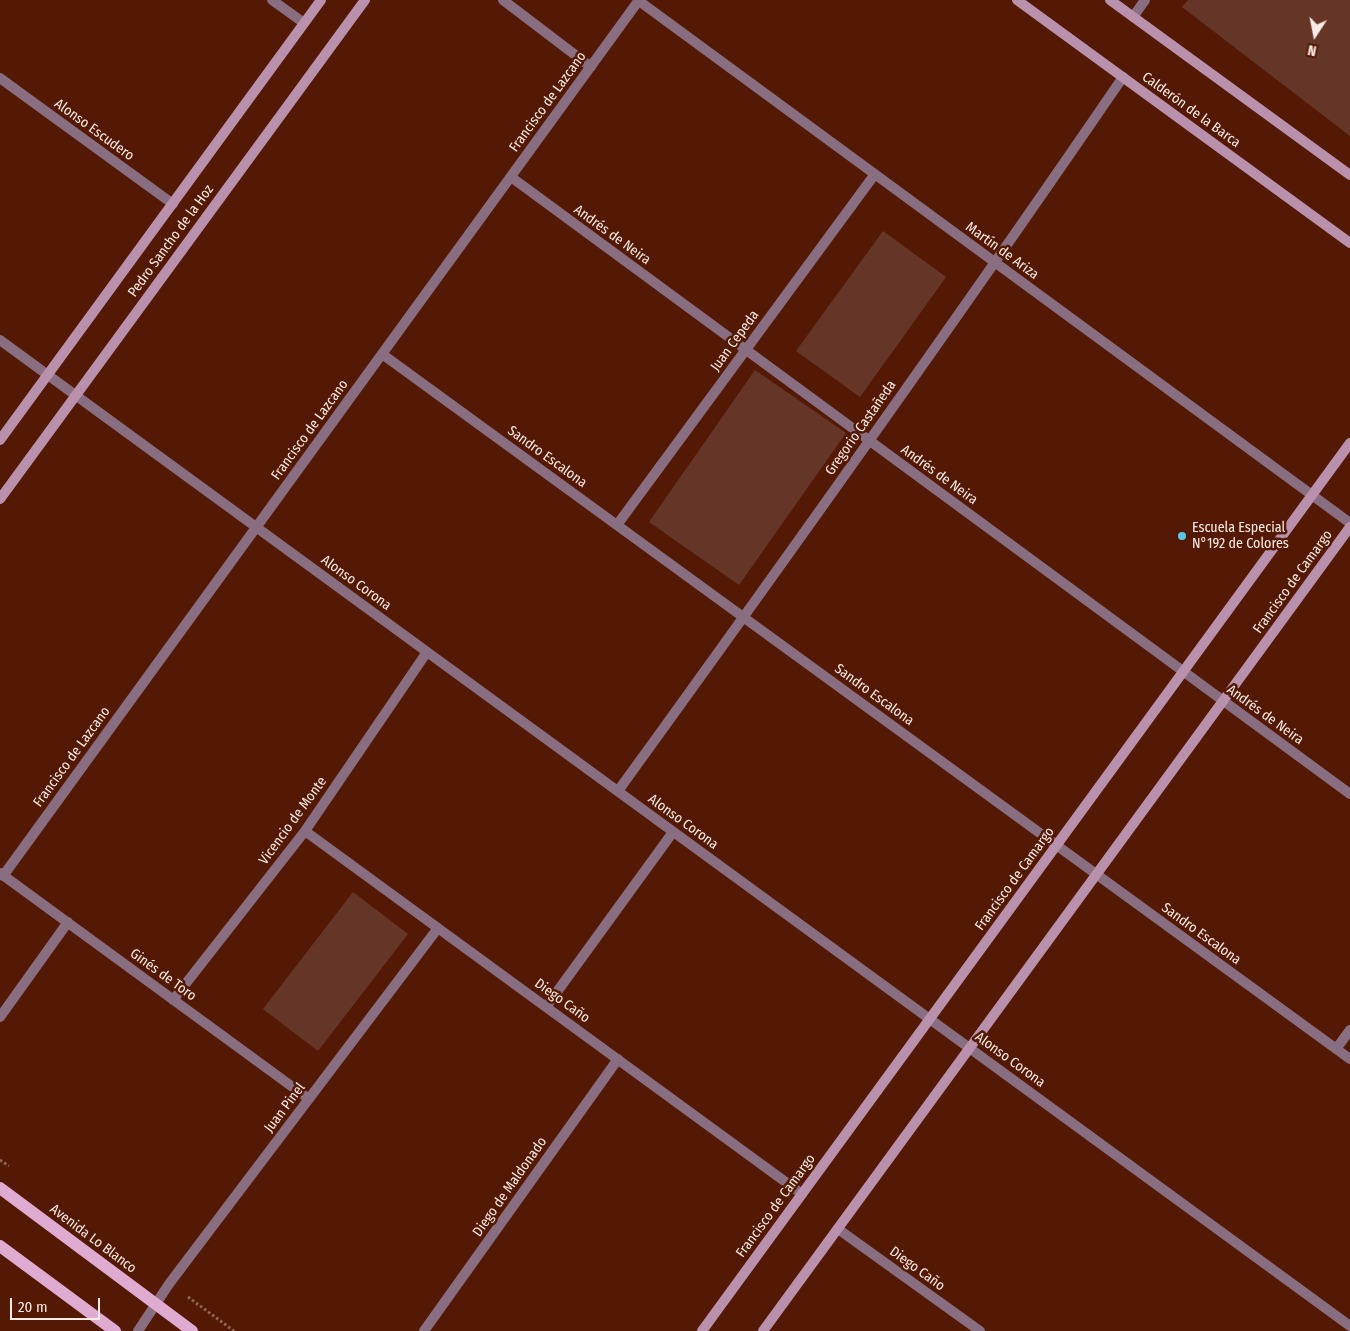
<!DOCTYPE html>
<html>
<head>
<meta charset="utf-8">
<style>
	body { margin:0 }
	#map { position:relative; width:1350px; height:1331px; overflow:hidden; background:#541905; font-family:"Fira Sans Condensed",sans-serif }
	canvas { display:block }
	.north { position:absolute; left:1290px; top:10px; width:50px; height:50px; -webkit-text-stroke:4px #541905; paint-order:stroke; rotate:191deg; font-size:14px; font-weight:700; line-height:20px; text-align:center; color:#fbebe7 }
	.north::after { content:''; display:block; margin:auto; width:18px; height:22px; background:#fbebe7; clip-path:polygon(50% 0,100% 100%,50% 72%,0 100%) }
	.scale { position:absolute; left:10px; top:1298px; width:90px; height:22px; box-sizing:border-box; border:2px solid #fbebe7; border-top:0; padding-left:6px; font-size:15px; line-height:18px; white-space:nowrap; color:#fbebe7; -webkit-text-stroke:4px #541905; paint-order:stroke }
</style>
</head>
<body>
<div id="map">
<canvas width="1350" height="1331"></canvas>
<div class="north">N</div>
<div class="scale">20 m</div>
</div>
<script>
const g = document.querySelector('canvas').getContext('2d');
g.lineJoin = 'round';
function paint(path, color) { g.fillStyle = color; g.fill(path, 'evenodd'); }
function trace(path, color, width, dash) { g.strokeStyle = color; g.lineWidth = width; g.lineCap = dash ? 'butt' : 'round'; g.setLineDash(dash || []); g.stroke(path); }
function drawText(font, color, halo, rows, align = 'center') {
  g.font = font + ' "Fira Sans Condensed",sans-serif'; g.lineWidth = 5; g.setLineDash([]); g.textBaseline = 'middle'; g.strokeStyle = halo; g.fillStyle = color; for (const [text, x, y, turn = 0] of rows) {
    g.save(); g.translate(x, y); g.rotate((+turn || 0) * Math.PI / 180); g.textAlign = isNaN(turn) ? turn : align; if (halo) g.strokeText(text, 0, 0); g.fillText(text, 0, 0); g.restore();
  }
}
const green = new Path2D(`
	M 1188,0 L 1350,0 L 1350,136 L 1182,7 Z
	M 883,231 L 946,277 L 860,397 L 796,351 Z
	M 755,370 L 846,433 L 739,585 L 649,522 Z
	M 353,892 L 408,934 L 318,1051 L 263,1009 Z`);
const path = new Path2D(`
	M 0,1160 L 9,1166
	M 188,1297 L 234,1331`);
const street = new Path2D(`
	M 272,0 L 304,23
	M 503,0 L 591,67
	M 639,1 L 1350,523
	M 1133,17 L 1145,0
	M 0,78 L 173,204
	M 511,177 L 1350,794
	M 0,340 L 1350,1326
	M 382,354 L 1350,1059
	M 617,525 L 875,174
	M 618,791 C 789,555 958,318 1123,77
	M 305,831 L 802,1194
	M 0,873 L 309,1099
	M 3,876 L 639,0
	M 173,1000 L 305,831 L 427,652
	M 546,1007 L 673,832
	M 0,1017 L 68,922
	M 1336,1049 L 1350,1030
	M 838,1229 L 980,1331
	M 138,1331 L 169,1284 L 438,928
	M 424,1331 L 618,1059`);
const secondary = new Path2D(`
	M 1017,0 L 1350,243
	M 1110,0 L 1350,175
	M 0,440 L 321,0
	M 0,499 L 365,0
	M 702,1331 L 1350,443
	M 763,1331 L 1350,527`);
const primary = new Path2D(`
	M 0,1188 L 192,1331
	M 0,1246 L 115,1331`);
const markers = [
	[1182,536,5,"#5ac8e5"]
];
const streetNames = [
	["Francisco de Lazcano",548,102,-54],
	["Calderón de la Barca",1191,110,36],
	["Alonso Escudero",94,130,36],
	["Andrés de Neira",612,235,36],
	["Pedro Sancho de la Hoz",171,241,-54],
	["Martín de Ariza",1002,251,36],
	["Juan Cepeda",735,341,-54],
	["Gregorio Castañeda",861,428,-55],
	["Francisco de Lazcano",310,430,-54],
	["Sandro Escalona",547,457,36],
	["Andrés de Neira",939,475,36],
	["Francisco de Camargo",1293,582,-54],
	["Alonso Corona",356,583,36],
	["Sandro Escalona",874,695,36],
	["Andrés de Neira",1265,715,36],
	["Francisco de Lazcano",72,757,-54],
	["Vicencio de Monte",293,821,-54],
	["Alonso Corona",683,822,36],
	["Francisco de Camargo",1015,879,-54],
	["Sandro Escalona",1201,934,36],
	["Ginés de Toro",163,975,36],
	["Diego Caño",562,1001,36],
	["Alonso Corona",1010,1060,36],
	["Juan Pinel",285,1108,-53],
	["Diego de Maldonado",510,1187,-55],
	["Francisco de Camargo",776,1206,-54],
	["Avenida Lo Blanco",93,1239,37],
	["Diego Caño",917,1269,36]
];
const poiNames = [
	["Escuela Especial",1192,528],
	["N°192 de Colores",1192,544]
];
paint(green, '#653627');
trace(path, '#916658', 3, [2.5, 2.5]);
trace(street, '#886e80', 10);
trace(secondary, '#ba91ad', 10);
trace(primary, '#e0abd0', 12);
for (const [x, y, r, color] of markers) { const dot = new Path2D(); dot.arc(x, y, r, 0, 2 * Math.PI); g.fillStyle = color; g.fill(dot); trace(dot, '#541905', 2); }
drawText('14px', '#fbebe7', '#541905', streetNames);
drawText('14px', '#fbebe7', '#541905', poiNames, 'left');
</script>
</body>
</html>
